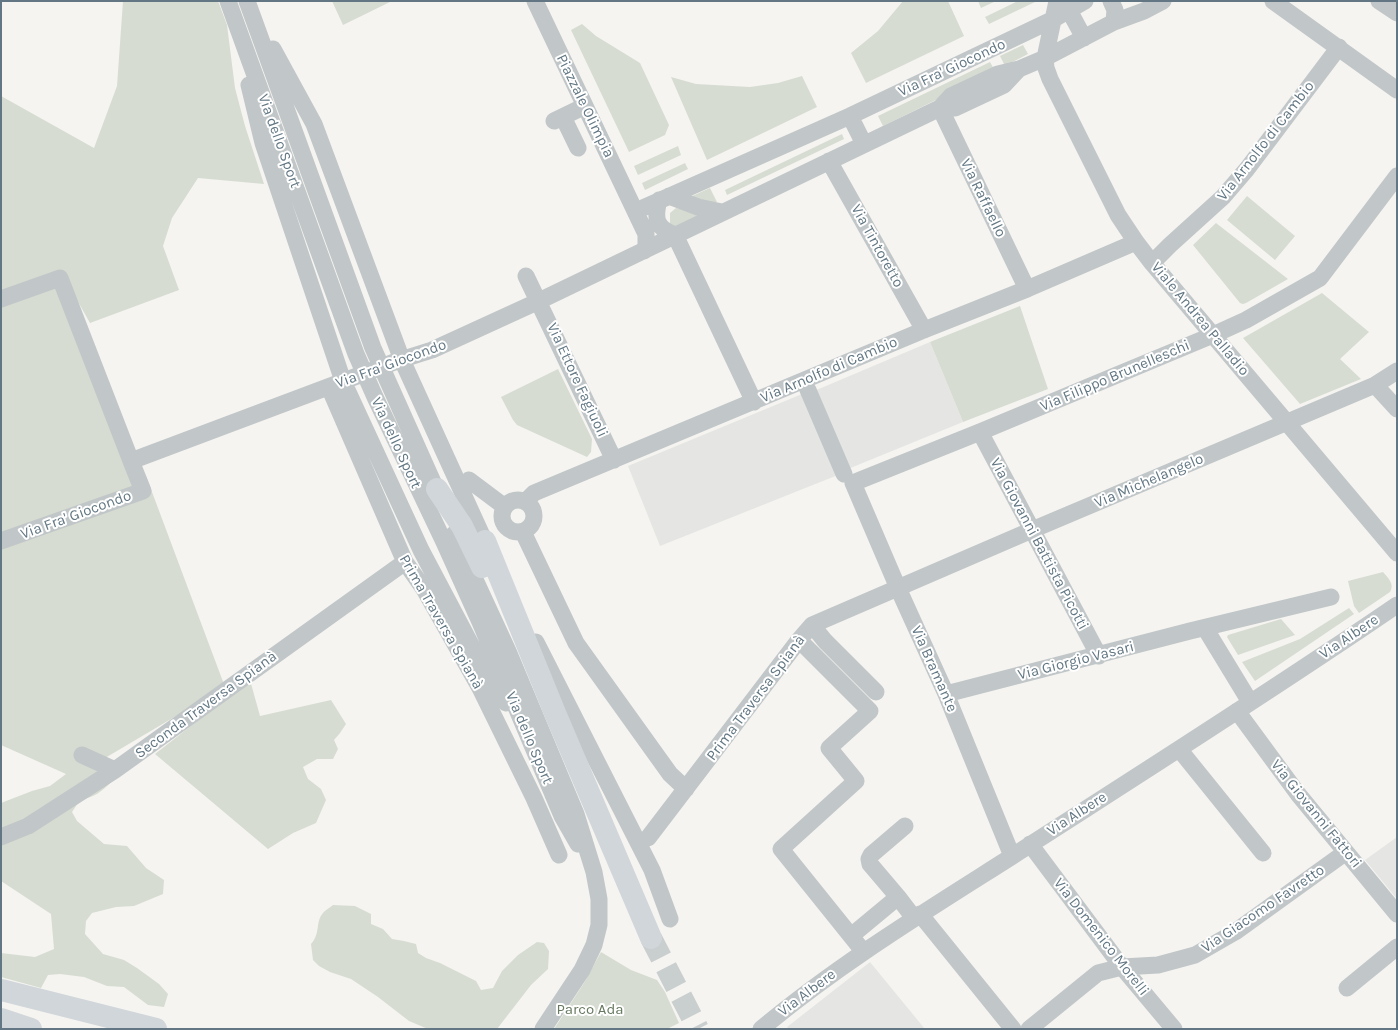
<!DOCTYPE html>
<html>
<head>
<meta charset="utf-8">
<style>
	body { margin:0 }
	#map { position:relative; width:1398px; height:1030px; overflow:hidden; background:#f5f4f0; font-family:Karla,sans-serif }
	canvas { display:block }
	.frame { position:absolute; inset:0; border:2px solid #627783; pointer-events:none }
</style>
</head>
<body>
<div id="map">
<canvas width="1398" height="1030"></canvas>
<div class="frame"></div>
</div>
<script>
const g = document.querySelector('canvas').getContext('2d');
g.lineJoin = 'round';
function paint(path, color) { g.fillStyle = color; g.fill(path, 'evenodd'); }
function trace(path, color, width, dash) { g.strokeStyle = color; g.lineWidth = width; g.lineCap = dash ? 'butt' : 'round'; g.setLineDash(dash || []); g.stroke(path); }
function drawText(font, color, halo, rows, align = 'center') {
  g.font = font + ' Karla,sans-serif'; g.lineWidth = 4; g.setLineDash([]); g.textBaseline = 'middle'; g.strokeStyle = halo; g.fillStyle = color; for (const [text, x, y, turn = 0] of rows) {
    g.save(); g.translate(x, y); g.rotate((+turn || 0) * Math.PI / 180); g.textAlign = isNaN(turn) ? turn : align; if (halo) g.strokeText(text, 0, 0); g.fillText(text, 0, 0); g.restore();
  }
}
const built = new Path2D(`
	M 930,342 L 963,422 L 848,469 L 814,391 Z
	M 802,394 L 838,475 L 660,546 L 628,466 Z
	M 1397,837 L 1397,899 L 1365,860 Z
	M 870,962 L 925,1029 L 789,1029 L 787,1027 Z`);
const green = new Path2D(`
	M 123,1 L 218,1 L 227,25 L 235,88 L 245,126 L 264,184 L 198,178 L 172,218 L 163,246 L 179,290 L 90,323 L 63,275 L 1,295 L 1,96 L 94,148 L 117,86 Z
	M 332,1 L 392,1 L 343,25 Z
	M 903,1 L 948,1 L 964,36 L 866,83 L 851,53 L 878,31 Z
	M 978,1 L 996,1 L 981,8 Z
	M 1018,1 L 1035,1 L 1035,2 L 989,24 L 985,17 Z
	M 582,24 L 596,36 L 640,63 L 669,125 L 665,135 L 629,152 L 571,30 Z
	M 1023,45 L 1028,54 L 1005,66 L 1000,56 Z
	M 990,62 L 995,71 L 883,126 L 878,116 Z
	M 802,76 L 817,107 L 707,160 L 671,77 L 696,84 L 750,87 L 778,83 Z
	M 842,134 L 844,139 L 727,195 L 725,190 Z
	M 678,146 L 681,155 L 638,175 L 634,166 Z
	M 685,163 L 688,169 L 645,190 L 642,183 Z
	M 710,188 L 717,202 L 706,203 L 690,197 Z
	M 1247,196 L 1295,236 L 1275,260 L 1227,220 Z
	M 676,208 L 705,214 L 683,229 L 670,225 L 670,213 Z
	M 1216,223 L 1288,279 L 1246,303 L 1243,304 L 1240,303 L 1193,245 Z
	M 57,285 L 132,481 L 146,476 L 225,687 L 95,764 L 111,782 C 103,791 93,798 80,800 L 72,812 L 77,821 L 104,844 L 127,846 L 146,868 L 164,880 L 163,894 L 134,906 L 116,907 L 92,913 L 86,921 L 85,934 L 103,954 L 124,960 L 137,968 L 159,984 L 168,994 L 164,1007 L 148,1005 L 124,987 L 107,986 L 84,977 L 60,974 L 48,975 L 41,988 L 1,977 L 1,953 L 35,957 L 54,949 L 51,914 L 1,881 L 1,803 L 32,791 L 50,786 L 66,774 L 1,745 L 1,305 Z
	M 1322,293 L 1369,332 L 1340,359 L 1361,379 L 1300,404 L 1243,338 Z
	M 1020,306 L 1048,389 L 963,422 L 930,342 Z
	M 558,369 L 592,439 L 591,452 L 587,457 L 517,425 L 513,420 L 501,397 Z
	M 1383,572 C 1388,578 1395,584 1390,592 L 1359,613 L 1354,606 L 1348,581 Z
	M 1349,608 L 1354,614 L 1255,681 L 1242,662 L 1300,639 Z
	M 1281,619 L 1295,635 L 1238,655 L 1227,637 L 1228,635 Z
	M 250,680 L 260,716 L 331,700 L 346,724 L 340,733 L 334,740 L 338,749 L 333,759 L 317,759 L 303,767 L 308,779 L 321,789 L 326,800 L 316,823 L 293,833 L 268,849 L 155,754 Z
	M 333,905 L 355,906 L 371,914 L 371,924 L 383,929 L 392,939 L 404,941 L 416,944 L 418,953 L 426,958 L 440,963 L 476,981 L 481,990 L 493,988 L 502,971 L 518,955 L 537,942 L 544,943 L 549,951 L 548,969 L 531,985 L 497,1029 L 428,1029 L 409,1021 L 378,997 L 351,979 L 330,972 L 319,966 L 313,960 L 311,944 C 321,933 315,922 323,913 C 325,910 330,908 333,905 Z
	M 601,952 L 631,970 L 657,980 L 665,992 L 679,1023 L 667,1029 L 554,1029 L 584,983 Z`);
const highwayTunnel = new Path2D(`
	M 651,938 L 698,1029`);
const minor = new Path2D(`
	M 228,1 L 356,354 L 375,397 L 444,542 L 480,622 L 562,816 L 578,844
	M 247,1 L 373,348 L 441,500
	M 535,1 L 646,234 L 646,245 L 644,251
	M 1057,1 L 1045,58 L 1046,68 L 1050,79 L 1118,215 L 1136,242 L 1152,263 L 1397,553
	M 1064,1 L 1084,38
	M 1273,1 L 1397,90
	M 1379,1 L 1397,13
	M 1114,22 L 1144,11 L 1163,1
	M 273,49 L 314,124 L 402,360 L 490,553
	M 249,85 L 263,143 L 343,381 L 421,550 L 486,673 L 506,703
	M 940,108 L 1027,289
	M 940,108 L 955,108 L 1004,85 L 1019,69
	M 850,116 L 864,144
	M 563,117 L 578,148
	M 554,121 L 585,106
	M 829,161 L 924,330
	M 669,196 L 698,207 L 722,212
	M 659,200 C 654,219 656,228 675,235 L 754,402
	M 636,211 L 850,116 L 1054,19 L 1085,1
	M 1152,263 L 1170,245 L 1223,197 L 1247,169 L 1339,47
	M 526,276 L 614,460
	M 1,299 L 60,278 L 131,461 L 397,361 L 432,350 L 539,301 L 940,108 L 951,96 L 998,74 L 1019,69 L 1045,58 L 1114,22 L 1115,10 L 1111,1
	M 1375,385 L 1397,409
	M 329,387 L 405,562 L 424,589 L 480,688 L 534,798 L 559,855
	M 808,390 L 844,474
	M 980,432 L 1099,656
	M 469,480 L 505,507
	M502 516a16 16 0 1 1 32 0a16 16 0 1 1-32 0Z
	M 525,502 L 534,493 L 924,330 L 1027,289 L 1136,242
	M 523,532 L 576,643 L 670,774 L 686,789
	M 454,534 L 508,651 L 576,814 L 594,872 L 599,899 L 599,925 L 594,945 L 582,970 L 543,1029
	M 1,541 L 143,491 L 131,461
	M 812,625 L 825,641 L 876,692
	M 1205,628 L 1250,702
	M 799,640 L 870,711 L 829,748 L 856,781 L 781,849 L 863,951
	M 536,642 L 652,870 L 670,919
	M 946,694 L 1190,631 L 1331,597
	M 1237,711 L 1298,794 L 1397,914
	M 1179,749 L 1263,853
	M 82,755 L 115,770
	M 1,837 L 28,826 L 115,770 L 405,562
	M 648,838 L 799,640 L 812,625 L 1039,527 L 1375,385 L 1397,371
	M 1030,844 L 1122,967 L 1174,1029
	M 1012,856 L 946,694 L 898,588 L 853,483 L 980,432 L 1213,335 L 1246,320 L 1320,278 L 1397,176
	M 898,897 L 870,864 L 869,859 L 871,855 L 905,826
	M 920,914 L 1013,1029
	M 851,936 L 898,897 L 914,918
	M 1347,988 L 1397,947
	M 761,1029 C 839,964 926,911 1011,857 C 1140,774 1270,692 1397,605
	M 1029,1029 L 1098,973 L 1122,967 L 1158,965 L 1195,955 L 1235,932 L 1346,852`);
const highway = new Path2D(`
	M 437,489 L 462,526 L 482,567
	M 485,541 L 555,713 L 651,938
	M 1,990 L 156,1029
	M 1,1019 L 31,1029`);
const streetNames = [
	["Via Fra' Giocondo",952,68,-25],
	["Piazzale Olimpia",585,106,64],
	["Via dello Sport",279,141,70],
	["Via Arnolfo di Cambio",1266,141,-52],
	["Via Raffaello",983,198,64],
	["Via Tintoretto",877,246,61],
	["Viale Andrea Palladio",1200,319,50],
	["Via Fra' Giocondo",391,364,-20],
	["Via Arnolfo di Cambio",829,370,-23],
	["Via Filippo Brunelleschi",1115,376,-23],
	["Via Ettore Fagiuoli",577,380,65],
	["Via dello Sport",396,443,65],
	["Via Michelangelo",1149,481,-23],
	["Via Fra' Giocondo",76,515,-20],
	["Via Giovanni Battista Picotti",1039,544,62],
	["Prima Traversa Spianà",441,622,60],
	["Via Albere",1349,637,-34],
	["Via Giorgio Vasari",1076,661,-14],
	["Via Bramante",934,669,66],
	["Prima Traversa Spianà",756,698,-53],
	["Seconda Traversa Spianà",206,705,-36],
	["Via dello Sport",529,738,67],
	["Via Albere",1077,814,-33],
	["Via Giovanni Fattori",1316,814,51],
	["Via Giacomo Favretto",1263,909,-34],
	["Via Domenico Morelli",1101,937,52],
	["Via Albere",807,993,-37]
];
const parkNames = [
	["Parco Ada",590,1010]
];
paint(built, '#e5e6e4');
paint(green, '#d6dcd1');
trace(highwayTunnel, '#c9cecf', 22, [22, 11]);
trace(minor, '#c1c6c8', 17);
trace(highway, '#d0d6da', 22);
drawText('15px', '#627783', '#fff', streetNames);
drawText('15px', '#687961', '#fff', parkNames);
</script>
</body>
</html>
